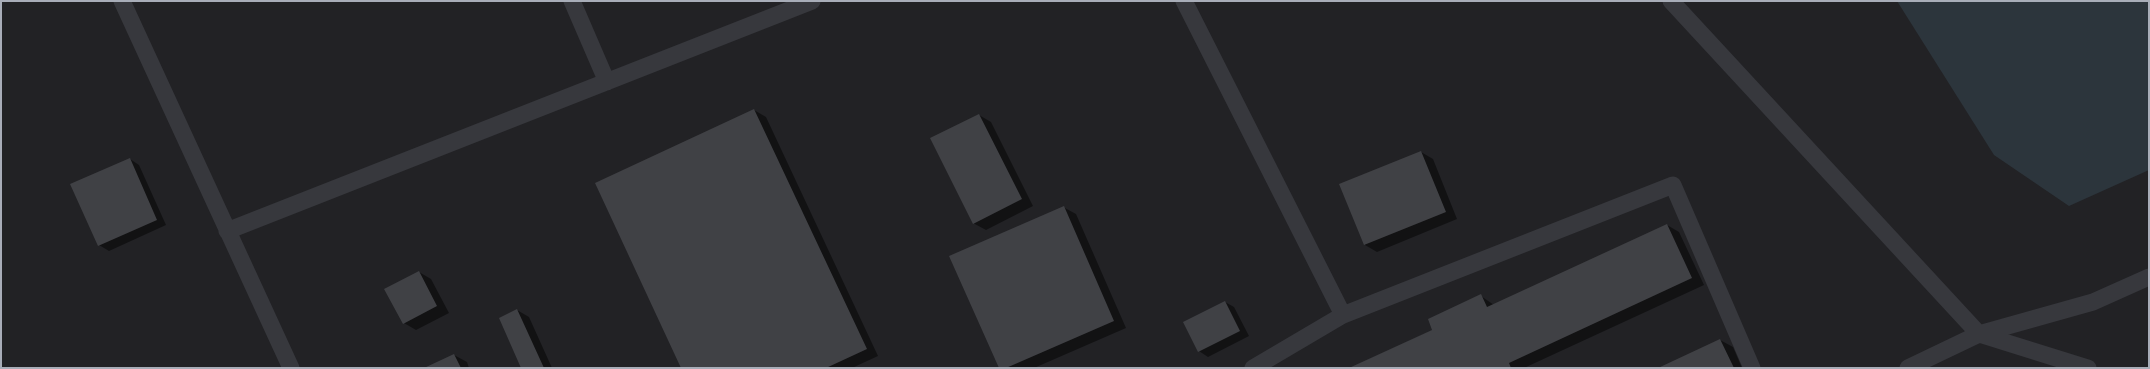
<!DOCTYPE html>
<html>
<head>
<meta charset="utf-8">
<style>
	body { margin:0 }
	#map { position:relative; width:2150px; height:369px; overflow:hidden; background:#161618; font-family:Lato,sans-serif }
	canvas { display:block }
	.frame { position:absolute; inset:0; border:2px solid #a8adb8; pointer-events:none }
</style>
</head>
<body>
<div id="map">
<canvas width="2150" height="369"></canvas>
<div class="frame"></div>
</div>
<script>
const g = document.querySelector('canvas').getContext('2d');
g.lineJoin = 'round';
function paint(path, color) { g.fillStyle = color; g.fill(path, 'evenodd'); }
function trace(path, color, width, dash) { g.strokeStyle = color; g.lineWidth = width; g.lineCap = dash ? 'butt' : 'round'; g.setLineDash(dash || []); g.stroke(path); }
const built = new Path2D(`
	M 1,1 L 2149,1 L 2149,368 L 1,368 Z`);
const water = new Path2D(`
	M 1897,1 L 2149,1 L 2149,170 L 2069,206 L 1994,155 Z`);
const shadow = new Path2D(`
	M 754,110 L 766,117 L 878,356 L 852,368 L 683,368 Z
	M 979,115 L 991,122 L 1033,206 L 986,230 L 973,223 Z
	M 1421,152 L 1433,159 L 1457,219 L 1377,252 L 1365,245 L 1341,185 Z
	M 130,159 L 139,165 L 166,225 L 109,251 L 99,245 Z
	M 1063,207 L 1076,214 L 1126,328 L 1034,368 L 1000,368 Z
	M 1667,225 L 1679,232 L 1704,285 L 1524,368 L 1351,368 L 1433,330 L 1481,296 L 1494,305 Z
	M 419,272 L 431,279 L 449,313 L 416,330 L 404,323 Z
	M 1225,302 L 1234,307 L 1249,336 L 1208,357 L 1199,351 Z
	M 517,310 L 529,317 L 552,368 L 522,368 Z
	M 1720,340 L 1733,347 L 1742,368 L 1660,368 Z
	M 454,355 L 467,362 L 469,368 L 427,368 Z`);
const building = new Path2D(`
	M 754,109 L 867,349 L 826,368 L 681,368 L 595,183 Z
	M 979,114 L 1022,199 L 973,224 L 930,138 Z
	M 1421,151 L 1446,212 L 1364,245 L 1339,184 Z
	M 130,158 L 157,220 L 98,246 L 70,184 Z
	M 1064,206 L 1114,321 L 1006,368 L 999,368 L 949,256 Z
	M 1667,224 L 1692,278 L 1509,363 L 1511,368 L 1349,368 L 1432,330 L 1428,319 L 1481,294 L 1487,307 Z
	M 419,271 L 437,306 L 403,324 L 384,289 Z
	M 1225,301 L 1240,331 L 1198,352 L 1183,322 Z
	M 517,309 L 544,368 L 521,368 L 499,318 Z
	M 1720,339 L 1734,368 L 1658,368 Z
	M 454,354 L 461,368 L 424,368 Z`);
const service = new Path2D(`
	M 122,1 L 291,368
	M 572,1 L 607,82
	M 1184,1 L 1343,315
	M 1671,1 L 1979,334 L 2088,368
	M 227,231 L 812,1
	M 1253,368 L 1343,315 L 1673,185 L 1752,368
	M 1908,368 L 1979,334 L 2093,302 L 2149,277`);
paint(built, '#222225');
paint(water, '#2c353c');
paint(shadow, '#0007');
paint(building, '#404145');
trace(service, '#37383d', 17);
</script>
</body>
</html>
